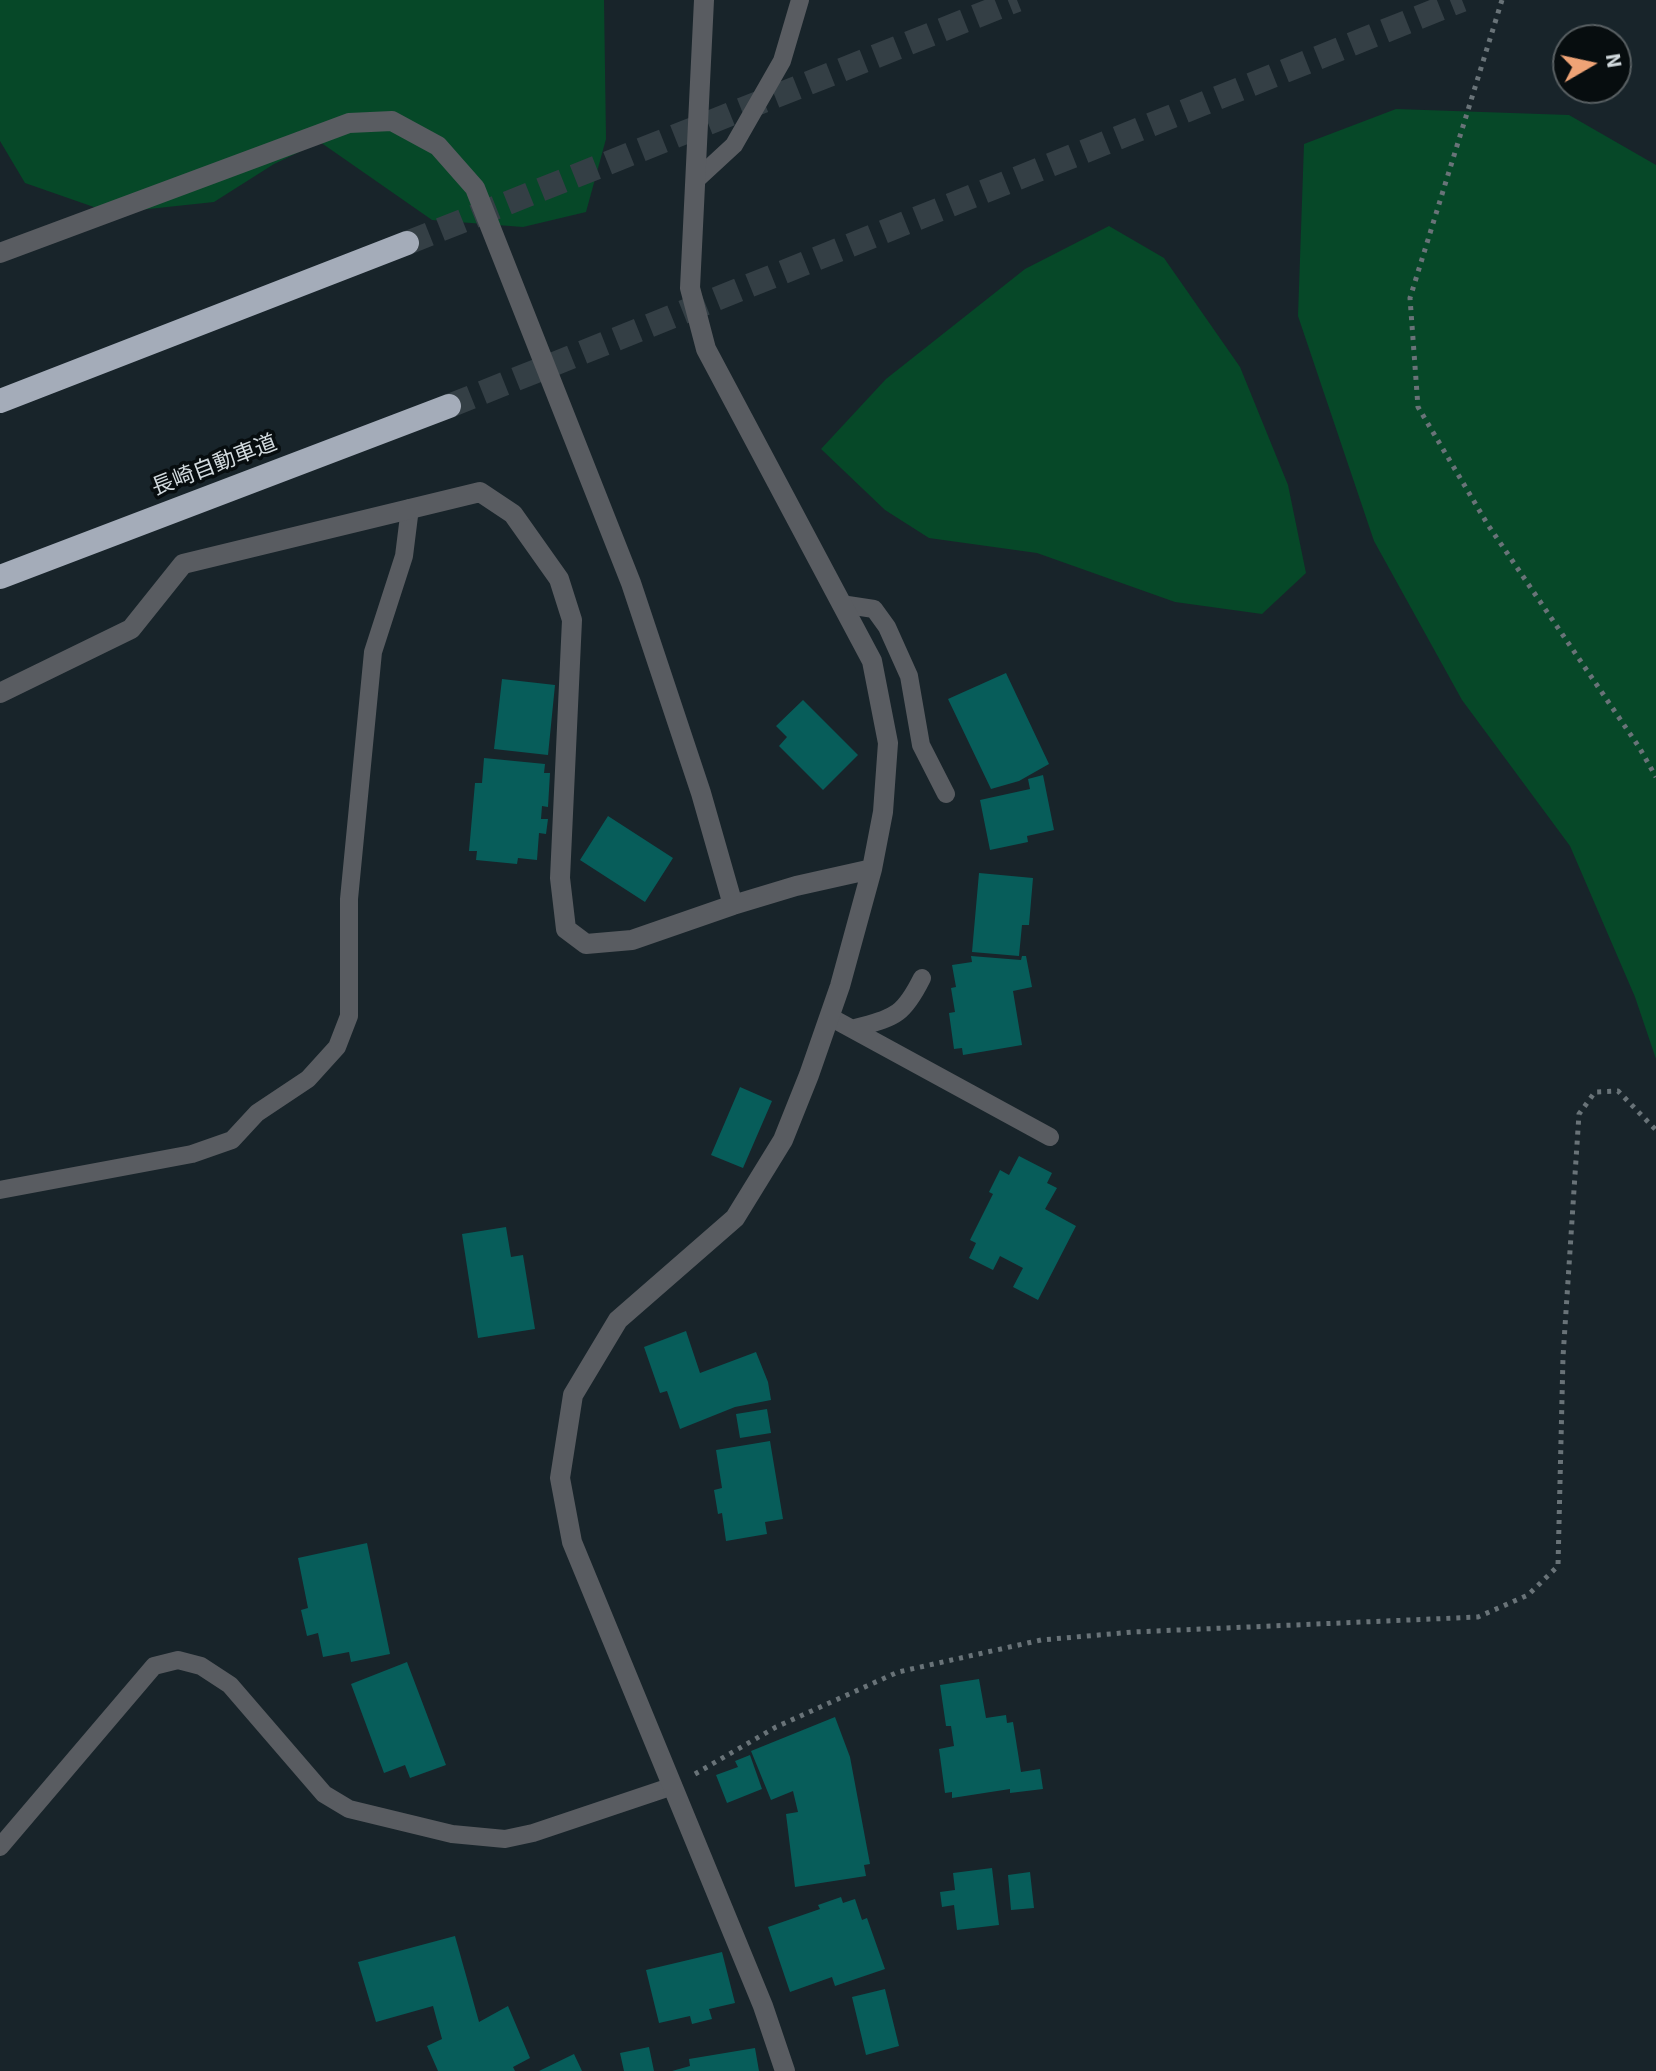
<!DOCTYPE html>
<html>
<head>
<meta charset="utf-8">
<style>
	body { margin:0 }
	#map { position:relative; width:1656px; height:2071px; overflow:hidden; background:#18242a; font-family:"Source Sans 3",sans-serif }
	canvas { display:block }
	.north { position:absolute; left:1552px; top:24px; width:80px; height:80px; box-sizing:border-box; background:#070d0f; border:2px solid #585f62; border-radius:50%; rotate:81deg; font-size:22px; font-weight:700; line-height:32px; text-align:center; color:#d2dade }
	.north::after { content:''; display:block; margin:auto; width:28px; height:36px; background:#efa376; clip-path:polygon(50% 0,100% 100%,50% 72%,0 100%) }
</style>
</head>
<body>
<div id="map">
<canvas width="1656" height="2071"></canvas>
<div class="north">N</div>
</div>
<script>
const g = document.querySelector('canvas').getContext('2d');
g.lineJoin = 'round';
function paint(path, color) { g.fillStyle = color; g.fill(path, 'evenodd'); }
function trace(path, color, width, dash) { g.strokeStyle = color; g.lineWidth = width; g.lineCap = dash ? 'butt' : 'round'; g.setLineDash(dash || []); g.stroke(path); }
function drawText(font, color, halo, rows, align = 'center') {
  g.font = font + ' "Source Sans 3","Noto Sans JP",sans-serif'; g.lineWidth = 7; g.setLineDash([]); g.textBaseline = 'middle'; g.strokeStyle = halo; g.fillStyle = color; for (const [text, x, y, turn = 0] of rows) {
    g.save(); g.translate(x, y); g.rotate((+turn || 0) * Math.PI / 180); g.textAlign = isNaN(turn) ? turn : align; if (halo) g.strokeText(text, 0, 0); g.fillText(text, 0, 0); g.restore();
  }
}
const green = new Path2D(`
	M 0,0 L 604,0 L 606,139 L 586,212 L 523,227 L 432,220 L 320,142 L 274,164 L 214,202 L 111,213 L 25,183 L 0,141 Z
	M 1396,109 L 1569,115 L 1656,165 L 1656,1059 L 1635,997 L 1570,846 L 1462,700 L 1374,541 L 1298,316 L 1304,144 Z
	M 1109,226 L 1164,258 L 1240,367 L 1288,485 L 1306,573 L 1262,614 L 1175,602 L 1037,553 L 929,538 L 885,510 L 821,449 L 886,379 L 1025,269 Z`);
const building = new Path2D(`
	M 1006,673 L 1049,764 L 1019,781 L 991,789 L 948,699 Z
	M 502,679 L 555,685 L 548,755 L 494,749 Z
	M 803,700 L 858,755 L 823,790 L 779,746 L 787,737 L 776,726 Z
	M 484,758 L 545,764 L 544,773 L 550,773 L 548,807 L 542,806 L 541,819 L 548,819 L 546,834 L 539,833 L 537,860 L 518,858 L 517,864 L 476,860 L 477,851 L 469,851 L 475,783 L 482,783 Z
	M 1043,775 L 1054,830 L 1027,836 L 1028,842 L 990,850 L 980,800 L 1030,789 L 1028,779 Z
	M 608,816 L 673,858 L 645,902 L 580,860 Z
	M 979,873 L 1033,878 L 1029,925 L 1022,925 L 1019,956 L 972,952 Z
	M 971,956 L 1021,960 L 1022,956 L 1026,956 L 1032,987 L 1013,991 L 1022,1045 L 963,1055 L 962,1048 L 954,1049 L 949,1013 L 955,1012 L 951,988 L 956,987 L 952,965 L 972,962 Z
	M 740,1087 L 772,1101 L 743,1168 L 711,1155 Z
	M 1019,1156 L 1052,1173 L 1047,1183 L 1057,1188 L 1045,1209 L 1076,1226 L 1038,1300 L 1013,1287 L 1023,1268 L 1000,1256 L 993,1270 L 969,1258 L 976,1243 L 970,1240 L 993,1194 L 989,1192 L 1000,1170 L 1009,1175 Z
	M 506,1227 L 511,1257 L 523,1255 L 535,1329 L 478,1338 L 462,1234 Z
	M 686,1331 L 700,1373 L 756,1352 L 768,1382 L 771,1400 L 735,1407 L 680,1429 L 667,1391 L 660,1393 L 644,1347 Z
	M 767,1409 L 771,1433 L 740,1438 L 736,1414 Z
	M 770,1441 L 783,1519 L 765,1522 L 767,1534 L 726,1541 L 722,1513 L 718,1514 L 714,1490 L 722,1488 L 716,1450 Z
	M 367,1543 L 390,1654 L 351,1662 L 349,1652 L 323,1657 L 318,1633 L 307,1636 L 301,1610 L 308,1608 L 298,1558 Z
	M 407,1662 L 446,1765 L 410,1778 L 405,1765 L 384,1773 L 351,1684 Z
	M 979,1679 L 986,1718 L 1006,1715 L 1007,1723 L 1013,1722 L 1021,1772 L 1040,1769 L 1043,1789 L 1010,1793 L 1010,1789 L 952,1798 L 952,1792 L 945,1793 L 939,1749 L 954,1746 L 951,1726 L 946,1726 L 940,1685 Z
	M 835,1717 L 850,1757 L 870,1864 L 864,1865 L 866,1876 L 795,1887 L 786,1814 L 798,1812 L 793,1791 L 771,1800 L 751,1751 Z
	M 750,1755 L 762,1789 L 727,1803 L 716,1775 L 738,1767 L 735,1761 Z
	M 992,1868 L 999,1925 L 957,1930 L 954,1905 L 942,1907 L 940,1892 L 955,1890 L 953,1873 Z
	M 1030,1872 L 1034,1908 L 1011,1910 L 1008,1875 Z
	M 841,1897 L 843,1903 L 855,1899 L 862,1920 L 867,1918 L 885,1969 L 835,1986 L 832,1977 L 790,1992 L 768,1927 L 820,1909 L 818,1905 Z
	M 455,1936 L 479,2022 L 508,2006 L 530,2058 L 513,2067 L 515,2071 L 438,2071 L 427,2046 L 442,2039 L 433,2006 L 376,2022 L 358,1962 Z
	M 722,1952 L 735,2003 L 709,2009 L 712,2019 L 692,2024 L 690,2016 L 659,2023 L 646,1970 Z
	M 885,1989 L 899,2046 L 866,2055 L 852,1997 Z
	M 649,2047 L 654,2071 L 624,2071 L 620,2053 Z
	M 755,2048 L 759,2071 L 672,2071 L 690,2066 L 689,2059 Z
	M 574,2054 L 582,2071 L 539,2071 Z`);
const motorwayTunnel = new Path2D(`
	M 407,243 L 1017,0
	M 449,406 L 1462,0`);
const path = new Path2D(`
	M 1502,0 L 1410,298 L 1418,407 L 1488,525 L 1639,747 L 1656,777
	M 695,1774 L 776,1727 L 898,1672 L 1041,1640 L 1133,1632 L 1478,1617 L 1528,1595 L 1558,1566 L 1563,1357 L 1579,1114 L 1595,1092 L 1618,1091 L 1656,1130`);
const service = new Path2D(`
	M 695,181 L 734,145 L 782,61 L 800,0
	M 841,604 L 874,609 L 887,627 L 909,676 L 921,745 L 946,794
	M 830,1017 L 1050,1137
	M 852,1029 C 894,1017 902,1018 922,978
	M 0,1190 L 192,1154 L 232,1140 L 257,1113 L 308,1079 L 337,1047 L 349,1016 L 349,899 L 373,652 L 404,556 L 410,508
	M 0,1847 L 154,1666 L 178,1660 L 201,1666 L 230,1685 L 324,1794 L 349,1809 L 452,1834 L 505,1839 L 533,1833 L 673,1786`);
const minor = new Path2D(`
	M 704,0 L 690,288 L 706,349 L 872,661 L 888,743 L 883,812 L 872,869 L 840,986 L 809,1075 L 783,1140 L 735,1218 L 618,1320 L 573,1395 L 560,1478 L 572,1542 L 763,2006 L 785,2071
	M 0,253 L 349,123 L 392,121 L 438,146 L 475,188 L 631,583 L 701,793 L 733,905 L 796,886 L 872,869
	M 0,693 L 131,629 L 183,564 L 480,492 L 513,514 L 559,579 L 572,620 L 560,878 L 566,929 L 586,944 L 632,940 L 733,905`);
const motorway = new Path2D(`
	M 0,401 L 407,243
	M 0,577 L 449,406`);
const streetNames = [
	["長崎自動車道",215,467,-21]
];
paint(green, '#064828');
paint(building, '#075d5a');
trace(motorwayTunnel, '#343f45', 24, [24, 12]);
trace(path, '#697378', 5, [4, 6]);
trace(service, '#595c61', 18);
trace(minor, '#595c61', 20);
trace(motorway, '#a4acb9', 24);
drawText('22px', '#d2dade', '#070d0f', streetNames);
</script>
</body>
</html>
